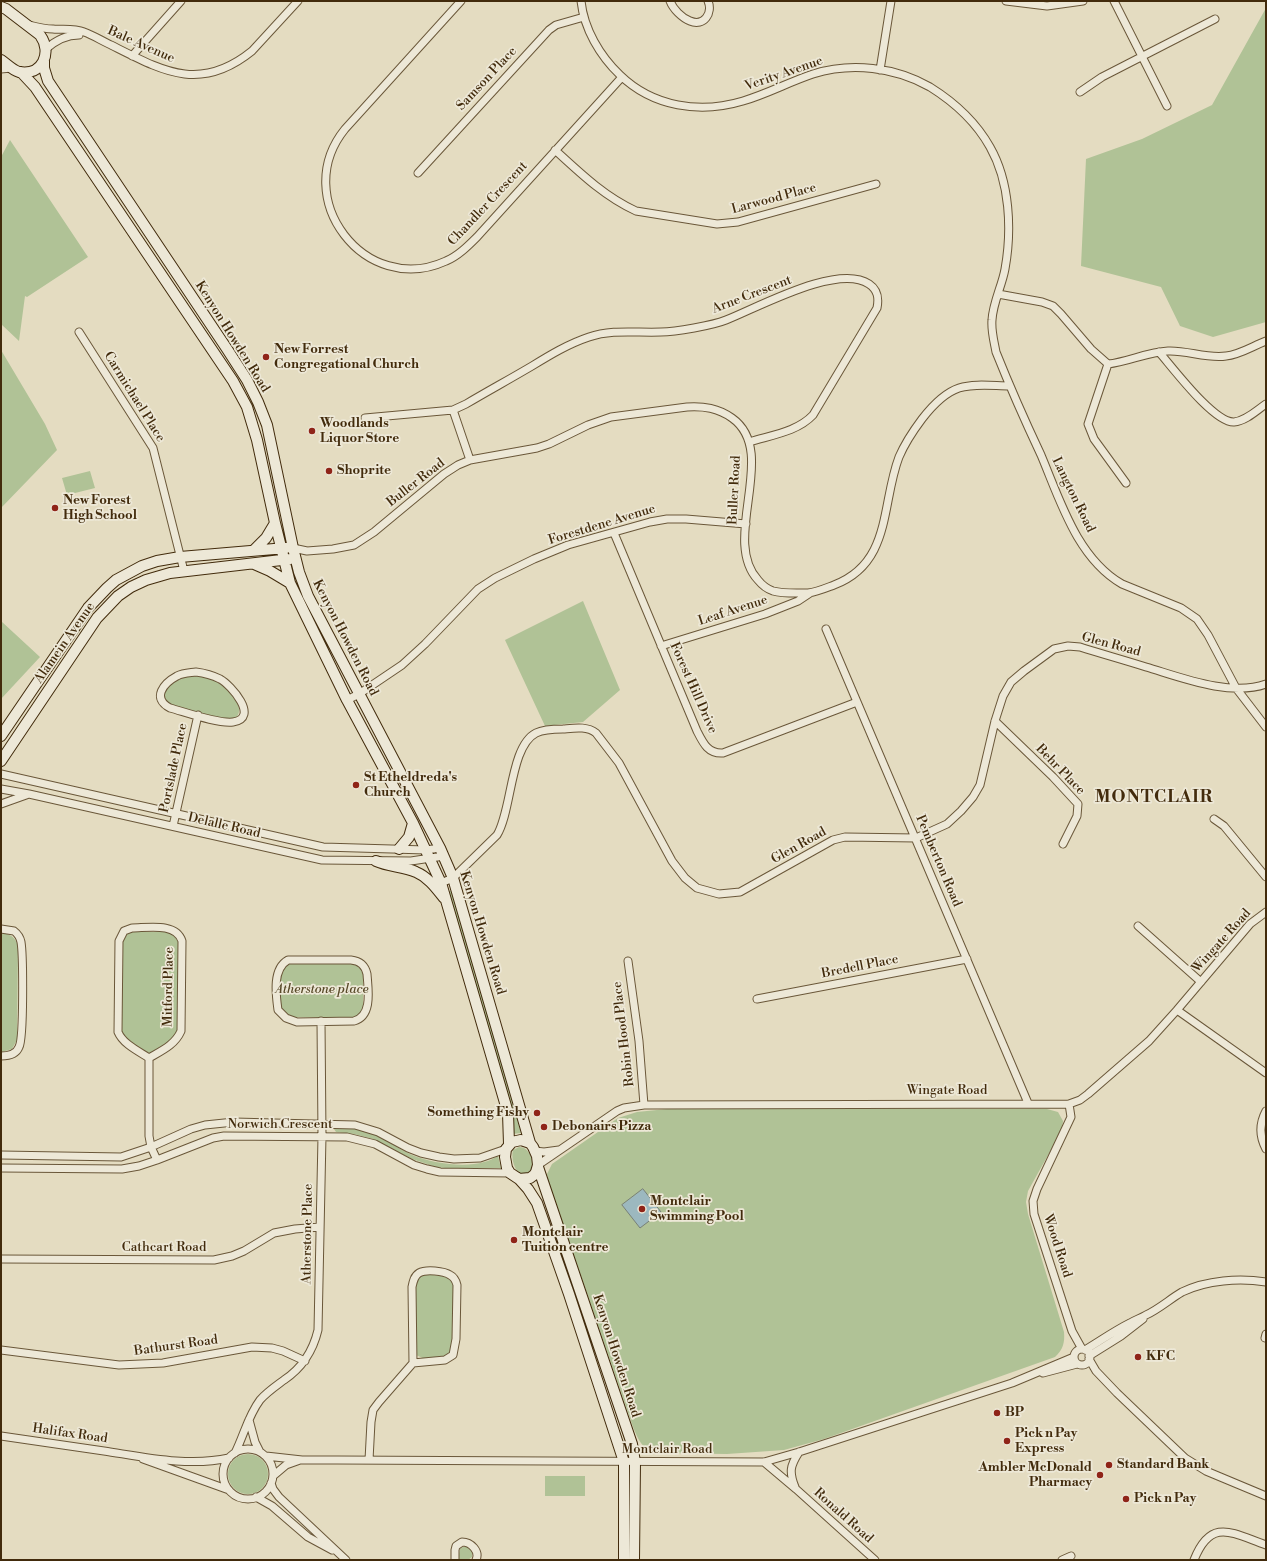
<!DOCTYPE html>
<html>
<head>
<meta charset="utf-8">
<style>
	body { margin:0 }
	#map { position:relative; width:1267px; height:1561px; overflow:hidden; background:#e4dcc1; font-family:"Libre Bodoni",serif }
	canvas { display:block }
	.frame { position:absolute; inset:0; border:2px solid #422b0c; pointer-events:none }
</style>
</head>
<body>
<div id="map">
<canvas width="1267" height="1561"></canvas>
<div class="frame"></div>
</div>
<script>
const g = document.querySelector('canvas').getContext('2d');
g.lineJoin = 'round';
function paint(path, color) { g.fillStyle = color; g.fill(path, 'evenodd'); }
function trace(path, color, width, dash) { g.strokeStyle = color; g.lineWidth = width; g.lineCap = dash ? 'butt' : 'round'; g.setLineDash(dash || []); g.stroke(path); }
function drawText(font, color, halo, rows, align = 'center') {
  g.font = font + ' "Libre Bodoni",serif'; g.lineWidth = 3.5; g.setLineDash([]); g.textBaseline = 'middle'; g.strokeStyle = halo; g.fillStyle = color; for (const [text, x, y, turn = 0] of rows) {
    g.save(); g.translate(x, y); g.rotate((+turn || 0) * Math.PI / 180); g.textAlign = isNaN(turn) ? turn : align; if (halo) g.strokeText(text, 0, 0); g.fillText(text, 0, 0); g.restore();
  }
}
const green = new Path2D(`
	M 1266,8 L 1266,322 L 1213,337 L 1180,326 L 1161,287 L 1081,266 L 1086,159 L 1142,139 L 1212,105 Z
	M 10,140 L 88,257 L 27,297 L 25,296 L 19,341 L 1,324 L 1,157 Z
	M 1,350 L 45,424 L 57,450 L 1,508 Z
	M 90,471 L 95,488 L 67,495 L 62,478 Z
	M 583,601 L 620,690 L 583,722 L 545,726 L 505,640 Z
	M 1,621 L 40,657 L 1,699 Z
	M 190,676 C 197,676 204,676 211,679 C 223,683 248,705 236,718 L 224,720 L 168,704 L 163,695 C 167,683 178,679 190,676 Z
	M 449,891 L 452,891 L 521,1133 L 513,1134 L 513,1112 L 448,892 Z
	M 132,932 L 169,932 L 175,937 L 178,941 L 178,1030 L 174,1038 L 151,1053 C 139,1053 127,1041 121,1031 L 122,942 L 125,935 Z
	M 1,933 C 11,934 15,937 18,946 L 17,1040 L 12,1049 L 2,1052 Z
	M 289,963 L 354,963 L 358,965 L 363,971 L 363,1007 L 359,1017 L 354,1018 L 289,1017 C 276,1009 280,987 280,973 L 282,969 Z
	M 677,1108 L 1047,1109 L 1058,1112 L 1063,1121 L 1062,1130 L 1028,1191 L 1026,1202 L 1028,1214 L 1064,1332 C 1065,1342 1063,1350 1055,1357 L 824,1439 L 784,1450 L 727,1454 L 655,1453 C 642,1449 638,1439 633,1427 L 548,1180 L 547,1174 L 552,1164 L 618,1118 L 637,1112 Z
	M 336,1128 C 342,1128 348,1128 354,1128 C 376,1131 393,1146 412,1155 C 431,1163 464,1168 484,1162 C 489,1161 494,1158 498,1156 L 501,1168 L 445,1168 L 436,1167 L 412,1159 L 373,1139 L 354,1134 L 336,1132 L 334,1129 Z
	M 519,1147 C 530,1147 534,1161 531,1170 C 518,1183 510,1161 513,1150 Z
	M 424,1274 L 449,1277 L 454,1282 L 453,1349 L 447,1357 L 425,1359 L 416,1355 L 415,1290 L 417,1278 Z
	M228 1474a20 20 0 1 1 40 0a20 20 0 1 1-40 0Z
	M 545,1476 L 585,1476 L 585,1496 L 545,1496 Z
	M 467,1546 L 472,1551 L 472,1557 L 468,1560 L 458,1560 L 460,1548 Z`);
const water = new Path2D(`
	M 643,1189 L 661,1212 L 640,1228 L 622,1205 Z`);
const street = new Path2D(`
	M 461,1 L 345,129 C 289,198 365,298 446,261 C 458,256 468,246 477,237 L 622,77
	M 581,1 C 584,29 600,56 620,75 C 653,107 700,114 743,101 C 767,94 789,82 813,74 C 851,62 895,67 930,87 C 954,102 976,122 990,147 C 1010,182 1012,230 1005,269 C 1002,286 993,302 992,320 C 991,331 994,341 996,352 C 1010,387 1025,421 1041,455 C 1060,500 1077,558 1122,584 L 1181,608 L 1197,619 L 1208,635 L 1236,688 L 1266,727
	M 670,1 C 673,9 682,18 690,21 C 704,27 713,13 708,1
	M 1006,1 L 1047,6 L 1083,1
	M 1114,1 L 1167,106
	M 29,25 C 37,27 45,29 53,29 C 63,30 74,28 84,32 C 93,35 102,41 111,45 C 163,71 200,93 252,51 L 298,1
	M 46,49 C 56,40 66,35 79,35
	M 132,56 L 181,1
	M 1,69 L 11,68
	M 880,70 L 891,1
	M 1080,92 L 1102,77 L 1215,19
	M 555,150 C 580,173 605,197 636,211 L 717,224 L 738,222 L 876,184
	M 418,173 L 549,30 L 556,25 L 584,17
	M 998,294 L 1042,302 L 1053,306 L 1061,314 L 1091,349 L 1108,364 C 1128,362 1147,352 1168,351 C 1187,350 1207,359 1226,356 C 1239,355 1253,346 1266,341
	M 79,332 L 153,448 L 184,571
	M 1159,352 C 1173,368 1214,423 1234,422 C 1246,421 1257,410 1266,404
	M 1108,364 L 1088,424 L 1094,439 L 1126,483
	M 453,410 L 470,460
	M 365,418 L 453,410 L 466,404 C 488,391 510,379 532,366 C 550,355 568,344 589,337 C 612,329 636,333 661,332 C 672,332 683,330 694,328 C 705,326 716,324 726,320 C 759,307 838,263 869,284 C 878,290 879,298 877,308 L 813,415 C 797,432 771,435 749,442
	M 614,533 L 697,731 C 703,743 708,754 723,753 L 857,702
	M 293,548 L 307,551 L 333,549 L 354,545 L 374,532 L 444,474 L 458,465 L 470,460 L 537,448 L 549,444 L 588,425 L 611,417 L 687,407 C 704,406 718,408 732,418 C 780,452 720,539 758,580 C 762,585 767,589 773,591 C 784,594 797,593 808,593 C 817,592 826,588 834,585 C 892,563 881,504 899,457 C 905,443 913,431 922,419 C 932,406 944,393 959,388 C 975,383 994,386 1010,386
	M 826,629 L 1028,1103
	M 661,646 L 765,614 L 798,601 L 810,593
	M 196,672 C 204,673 212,675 220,679 C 231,685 260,718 233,722 C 218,724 185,712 170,708 C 151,698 164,683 177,676 C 183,673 189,673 196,672 Z
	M 347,700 L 359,694 L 402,665 L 425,644 L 478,589 L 495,578 L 534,559 L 568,545 L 650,522 L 667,519 L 686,519 L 746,524
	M 995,721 L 1053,777 L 1078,804 L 1077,816 L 1063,844
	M 1,774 L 323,847 L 426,850 L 440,848
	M 1,789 L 29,794 L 322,860 L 411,861 L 444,856
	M 1,804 L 29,794
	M 1214,819 L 1224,826 L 1266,877
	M 173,826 L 198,715
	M 436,884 L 441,883 L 453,878 L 497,835 C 512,811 510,746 536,733 C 544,729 555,729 563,729 C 575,728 587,726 596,733 L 619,763 L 672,861 L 685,878 L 697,888 L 719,894 L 740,892 L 833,840 L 845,837 L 916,838 L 947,824 L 961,811 L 973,797 L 980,785 L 995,721 L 1003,696 L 1011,682 L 1024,671 L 1054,649 L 1068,646 L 1080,647 C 1102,654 1124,660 1146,667 C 1180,677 1230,697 1266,684
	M 1138,926 L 1201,982
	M 132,928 C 147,928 176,922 182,941 L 181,1031 C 175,1045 161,1051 149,1058 C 138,1051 123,1044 118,1032 L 119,941 L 124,931 Z
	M 1,929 L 14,931 C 18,934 20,937 21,942 C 23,954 24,1038 19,1047 C 16,1055 8,1056 1,1056
	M 288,960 L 351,960 C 360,961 365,965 367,974 C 368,989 373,1016 354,1021 L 297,1022 L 286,1018 L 278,1010 C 276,995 272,969 288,960 Z
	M 628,961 L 639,1041 L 644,1105
	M 757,999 L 967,959
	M 1177,1010 L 1266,1073
	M 149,1058 L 149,1136 L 151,1147 L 157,1160
	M 1069,1104 L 1071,1117 L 1037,1189 L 1033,1201 L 1034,1214 L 1072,1331 L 1082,1349
	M 1266,1111 C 1259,1124 1259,1136 1266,1149
	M 535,1151 L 544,1152 L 559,1150
	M 1,1155 L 121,1157 L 151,1147 L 191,1129 L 205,1125 L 234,1122 L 355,1125 L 378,1132 L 408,1148 L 421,1153 L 439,1157 L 454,1159 L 480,1158 L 506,1149
	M 538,1165 L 617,1111 L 624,1108 L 644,1105 L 1069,1104 L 1080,1100 L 1088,1094 L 1149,1041 L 1177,1010 L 1250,924 L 1266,912
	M 1,1168 L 122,1169 L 139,1166 L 157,1160 L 213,1138 L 224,1136 L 347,1137 L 375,1144 L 414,1165 L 427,1169 L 440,1172 L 510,1173
	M 1,1259 L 214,1260 L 232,1256 L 244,1251 L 274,1233 L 295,1229 L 320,1227
	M 1265,1338 L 1266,1334
	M1074 1357a8 8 0 1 1 16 0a8 8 0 1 1-16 0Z
	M 1,1350 L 119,1365 L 163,1363 L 252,1347 L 272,1348 L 283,1351 L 305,1361
	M 1085,1350 C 1100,1341 1114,1331 1130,1323 C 1135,1320 1141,1318 1146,1315 C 1159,1309 1170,1299 1182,1292 C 1207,1280 1239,1278 1266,1282
	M 1089,1356 L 1121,1336 L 1143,1319
	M 1089,1359 L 1096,1371 L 1117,1393 L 1185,1458 L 1206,1471 L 1266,1496
	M 1043,1373 L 1077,1364
	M 249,1420 L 255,1442 L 260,1452
	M 1,1436 C 35,1441 70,1446 104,1451 C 144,1457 189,1467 229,1458
	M223 1474a25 25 0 1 1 50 0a25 25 0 1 1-50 0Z
	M 235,1453 C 244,1435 248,1416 260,1400 C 267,1392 276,1386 284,1380 C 302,1368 313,1351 318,1330 L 322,1136 L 321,1021
	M 266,1456 L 302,1460 L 337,1460 L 764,1462 L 799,1452 L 1012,1383 L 1074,1357
	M 143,1459 L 229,1490
	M 369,1460 L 371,1422 L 373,1410 L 379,1402 L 413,1363 L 445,1360 L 453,1355 L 456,1339 L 457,1285 C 456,1281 454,1277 450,1275 C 444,1271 426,1269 419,1273 C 414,1276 413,1282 412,1287 L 413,1363
	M 764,1462 L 796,1489 L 875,1560
	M 273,1476 L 286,1465 L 300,1460
	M 271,1483 L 273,1489 L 279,1497 L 346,1560
	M 795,1487 C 789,1472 790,1466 799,1452
	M 256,1497 L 272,1506 L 308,1537 L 332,1550
	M 455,1560 L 455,1550 L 456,1546 L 462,1542 C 471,1542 480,1551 476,1560
	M 1062,1560 L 1071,1556
	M 1194,1560 C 1211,1517 1232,1533 1266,1545`);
const secondary = new Path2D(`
	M 1,7 L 6,9 L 40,35 C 53,53 42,76 19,72 C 12,70 7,64 1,60
	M 44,61 L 44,68 L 48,81 L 227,349 L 247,380 L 258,402 L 267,425 L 293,548 L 299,572 L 308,596 L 440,848 L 453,878 L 530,1143
	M 21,72 L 35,87 L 233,381 L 247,407 L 257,440 L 275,523 L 290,583 L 347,700 L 413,823 L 441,883 L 508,1113 L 509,1144
	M 254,550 L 266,538 L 275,523
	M 254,564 L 270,571 L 290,583
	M 1,736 L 88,608 L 107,588 L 116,580 L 142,566 L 157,561 L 180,557 L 286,548
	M 1,761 L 97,618 L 118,596 L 131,587 L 146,580 L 170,573 L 290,559
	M 399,849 L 409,837 L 413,823
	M 376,861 C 389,867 403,866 416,872 C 428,877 436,888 444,898
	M 538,1167 L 632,1444 L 635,1462 L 634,1560
	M 519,1179 L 530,1178 L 534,1175 L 536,1172 L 538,1165 L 537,1156 L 533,1147 L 530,1143 L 521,1140 L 512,1142 L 506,1149 L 505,1157 L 507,1168 L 510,1173 L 519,1179 L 528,1189 L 537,1203 L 569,1294 L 624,1462 L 624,1560`);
const markers = [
	[266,357,4,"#8f2418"],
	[312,431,4,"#8f2418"],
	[329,471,4,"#8f2418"],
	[55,508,4,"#8f2418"],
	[356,785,4,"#8f2418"],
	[537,1113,4,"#8f2418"],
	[544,1127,4,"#8f2418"],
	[642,1209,4,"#8f2418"],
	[514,1240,4,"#8f2418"],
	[1138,1357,4,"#8f2418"],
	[997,1413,4,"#8f2418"],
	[1007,1441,4,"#8f2418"],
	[1109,1465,4,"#8f2418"],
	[1100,1475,4,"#8f2418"],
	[1126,1499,4,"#8f2418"]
];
const streetNames = [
	["Bale Avenue",141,45,24],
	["Verity Avenue",784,74,-19],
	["Samson Place",487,79,-47],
	["Larwood Place",774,199,-15],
	["Chandler Crescent",488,204,-47],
	["Arne Crescent",752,295,-21],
	["Kenyon Howden Road",232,337,58],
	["Carmichael Place",134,397,58],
	["Buller Road",416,483,-38],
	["Buller Road",735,490,-87],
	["Langton Road",1073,495,64],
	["Forestdene Avenue",602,525,-17],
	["Leaf Avenue",733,611,-18],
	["Kenyon Howden Road",345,638,63],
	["Alamein Avenue",65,643,-55],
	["Glen Road",1111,645,15],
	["Forest Hill Drive",693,688,66],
	["Portslade Place",174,768,-78],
	["Behr Place",1060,770,46],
	["Delalle Road",224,826,13],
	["Glen Road",799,846,-29],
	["Pemberton Road",938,861,67],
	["Kenyon Howden Road",482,933,73],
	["Wingate Road",1222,941,-48],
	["Bredell Place",860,967,-11],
	["Mitford Place",169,987,-89],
	["Robin Hood Place",624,1034,-97],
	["Wingate Road",947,1091],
	["Norwich Crescent",280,1125],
	["Atherstone Place",308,1234,-89],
	["Wood Road",1057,1246,72],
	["Cathcart Road",164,1248],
	["Bathurst Road",176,1346,-8],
	["Kenyon Howden Road",616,1356,72],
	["Halifax Road",70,1434,8],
	["Montclair Road",667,1450],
	["Ronald Road",843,1516,42]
];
const poiNames = [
	["New Forrest",274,350],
	["Congregational Church",274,365],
	["Woodlands",320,424],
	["Liquor Store",320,439],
	["Shoprite",337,471],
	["New Forest",63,501],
	["High School",63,516],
	["St Etheldreda's",364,778],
	["Church",364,793],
	["Something Fishy",529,1113,"right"],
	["Debonairs Pizza",552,1127],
	["Montclair",650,1202],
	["Swimming Pool",650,1217],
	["Montclair",522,1233],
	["Tuition centre",522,1248],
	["KFC",1146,1357],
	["BP",1005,1413],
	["Pick n Pay",1015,1434],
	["Express",1015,1449],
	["Standard Bank",1117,1465],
	["Ambler McDonald",1092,1468,"right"],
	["Pharmacy",1092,1483,"right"],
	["Pick n Pay",1134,1499]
];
const parkNames = [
	["Atherstone place",322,990]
];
const districtNames = [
	["MONTCLAIR",1154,798]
];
paint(green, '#b0c296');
paint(water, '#9cb8bf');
trace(water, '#788077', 1);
trace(street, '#6a5739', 9);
trace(secondary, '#422b0c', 12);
trace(street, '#ede8d7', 7);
trace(secondary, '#ede8d7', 10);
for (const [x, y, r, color] of markers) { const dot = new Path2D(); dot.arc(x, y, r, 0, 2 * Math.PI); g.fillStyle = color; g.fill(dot); trace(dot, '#ede8d7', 1.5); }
drawText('13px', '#422b0c', '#ede8d7', streetNames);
drawText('bold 13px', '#422b0c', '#ede8d7', poiNames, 'left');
drawText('italic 13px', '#584928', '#ede8d7', parkNames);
g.letterSpacing = '1px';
drawText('bold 17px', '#422b0c', '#ede8d7', districtNames);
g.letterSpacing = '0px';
</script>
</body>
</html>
